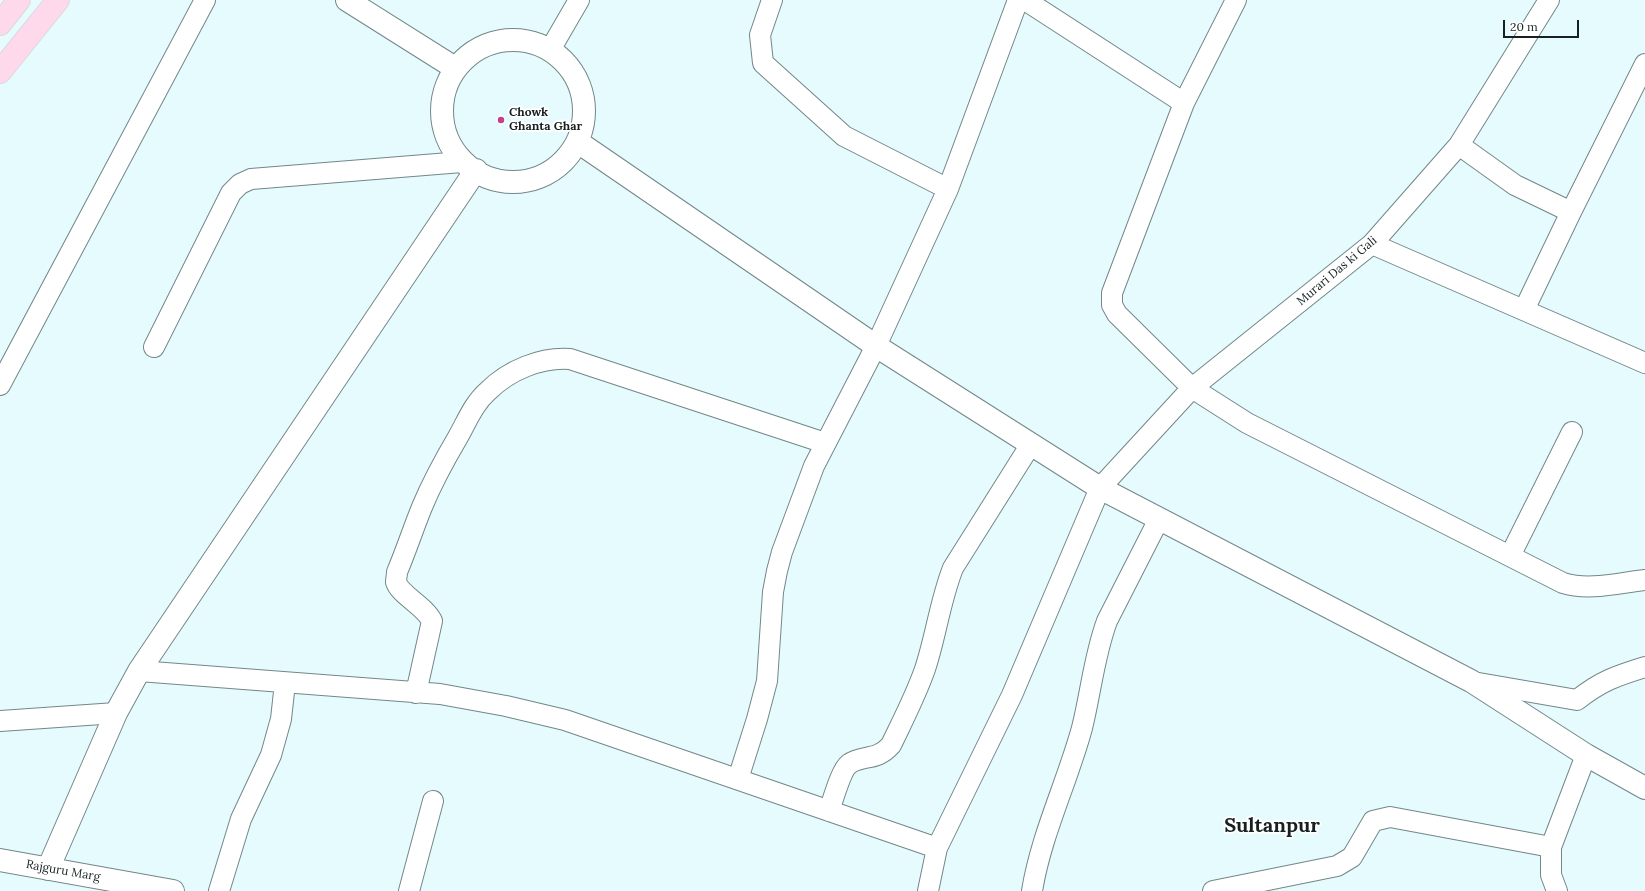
<!DOCTYPE html>
<html>
<head>
<meta charset="utf-8">
<style>
	body { margin:0 }
	#map { position:relative; width:1645px; height:891px; overflow:hidden; background:#e5fbfe; font-family:Lora,serif }
	canvas { display:block }
	.scale { position:absolute; left:1503px; top:20px; width:76px; height:18px; box-sizing:border-box; border:2px solid #182021; border-top:0; padding-left:5px; font-size:12px; line-height:14px; white-space:nowrap; color:#182021; -webkit-text-stroke:3px #fff; paint-order:stroke }
</style>
</head>
<body>
<div id="map">
<canvas width="1645" height="891"></canvas>
<div class="scale">20 m</div>
</div>
<script>
const g = document.querySelector('canvas').getContext('2d');
g.lineJoin = 'round';
function trace(path, color, width, dash) { g.strokeStyle = color; g.lineWidth = width; g.lineCap = dash ? 'butt' : 'round'; g.setLineDash(dash || []); g.stroke(path); }
function drawText(font, color, halo, rows, align = 'center') {
  g.font = font + ' Lora,serif'; g.lineWidth = 3.5; g.setLineDash([]); g.textBaseline = 'middle'; g.strokeStyle = halo; g.fillStyle = color; for (const [text, x, y, turn = 0] of rows) {
    g.save(); g.translate(x, y); g.rotate((+turn || 0) * Math.PI / 180); g.textAlign = isNaN(turn) ? turn : align; if (halo) g.strokeText(text, 0, 0); g.fillText(text, 0, 0); g.restore();
  }
}
const street = new Path2D(`
	M 772,0 L 760,35 L 763,63 L 844,136 L 948,189 L 1018,0
	M 1025,0 L 1184,103 L 1236,0
	M 550,50 L 579,0
	M 1184,103 L 1112,293 L 1112,305 L 1117,314 L 1192,388 L 1247,423 L 1563,583 C 1589,591 1618,583 1645,580
	M 1459,145 L 1515,185 L 1571,212
	M 1372,244 L 1645,363
	M 1524,310 L 1571,212 L 1645,64
	M 154,347 L 231,193 L 240,184 L 251,179 L 462,162
	M 0,385 L 205,0
	M 1510,556 L 1572,432
	M 139,671 L 440,694 L 506,706 L 565,720 L 937,848
	M 1473,682 L 1577,700 C 1601,681 1616,676 1645,667
	M 416,693 L 432,621 C 425,606 400,595 396,582 C 396,579 397,575 397,572 C 406,551 413,529 422,507 C 432,483 445,459 458,437 C 467,421 474,403 488,391 C 509,370 541,357 570,359 L 825,443
	M 0,721 L 116,713
	M 738,779 L 757,719 L 767,681 L 773,592 L 777,571 L 782,552 L 814,466 L 876,346 L 948,189
	M 829,811 C 833,800 841,770 849,764 C 863,754 876,762 891,745 C 903,720 916,695 925,669 C 936,636 940,601 953,568 L 1031,444
	M 1551,847 L 1586,755
	M 219,891 L 241,819 L 271,755 L 281,719 L 285,683
	M 409,891 L 433,801
	M 928,891 L 937,848 L 1012,695 L 1100,488 L 1192,388 L 1372,244 L 1459,145 L 1549,0
	M 1032,891 C 1041,835 1067,783 1082,728 C 1091,692 1094,656 1107,621 L 1159,519
	M 1213,891 L 1337,866 L 1352,857 L 1373,821 L 1390,817 L 1551,847 L 1551,875 L 1557,891`);
const secondary = new Path2D(`
	M 347,0 L 455,68
	M442 111a71 71 0 1 1 142 0a71 71 0 1 1-142 0Z
	M 578,142 L 876,346 L 1100,488 L 1471,681 L 1586,755 L 1645,788
	M 0,860 L 173,891
	M 48,869 L 116,713 L 139,671 L 476,170`);
const primary = new Path2D(`
	M 0,24 L 19,0
	M 0,72 L 58,0`);
const markers = [
	[501,120,4,"#c0418d"]
];
const poiNames = [
	["Chowk",509,113],
	["Ghanta Ghar",509,127]
];
const streetNames = [
	["Murari Das ki Gali",1337,271,-40],
	["Rajguru Marg",63,871,10]
];
const townNames = [
	["Sultanpur",1272,826]
];
trace(street, '#738789', 22);
trace(secondary, '#738789', 24);
trace(primary, '#dadbdb', 24);
trace(street, '#fff', 20);
trace(secondary, '#fff', 22);
trace(primary, '#fdd9eb', 22);
for (const [x, y, r, color] of markers) { const dot = new Path2D(); dot.arc(x, y, r, 0, 2 * Math.PI); g.fillStyle = color; g.fill(dot); trace(dot, '#fff', 1.5); }
drawText('bold 12px', '#182021', '#fff', poiNames, 'left');
drawText('12px', '#182021', '#fff', streetNames);
drawText('bold 20px', '#182021', '#fff', townNames);
</script>
</body>
</html>
